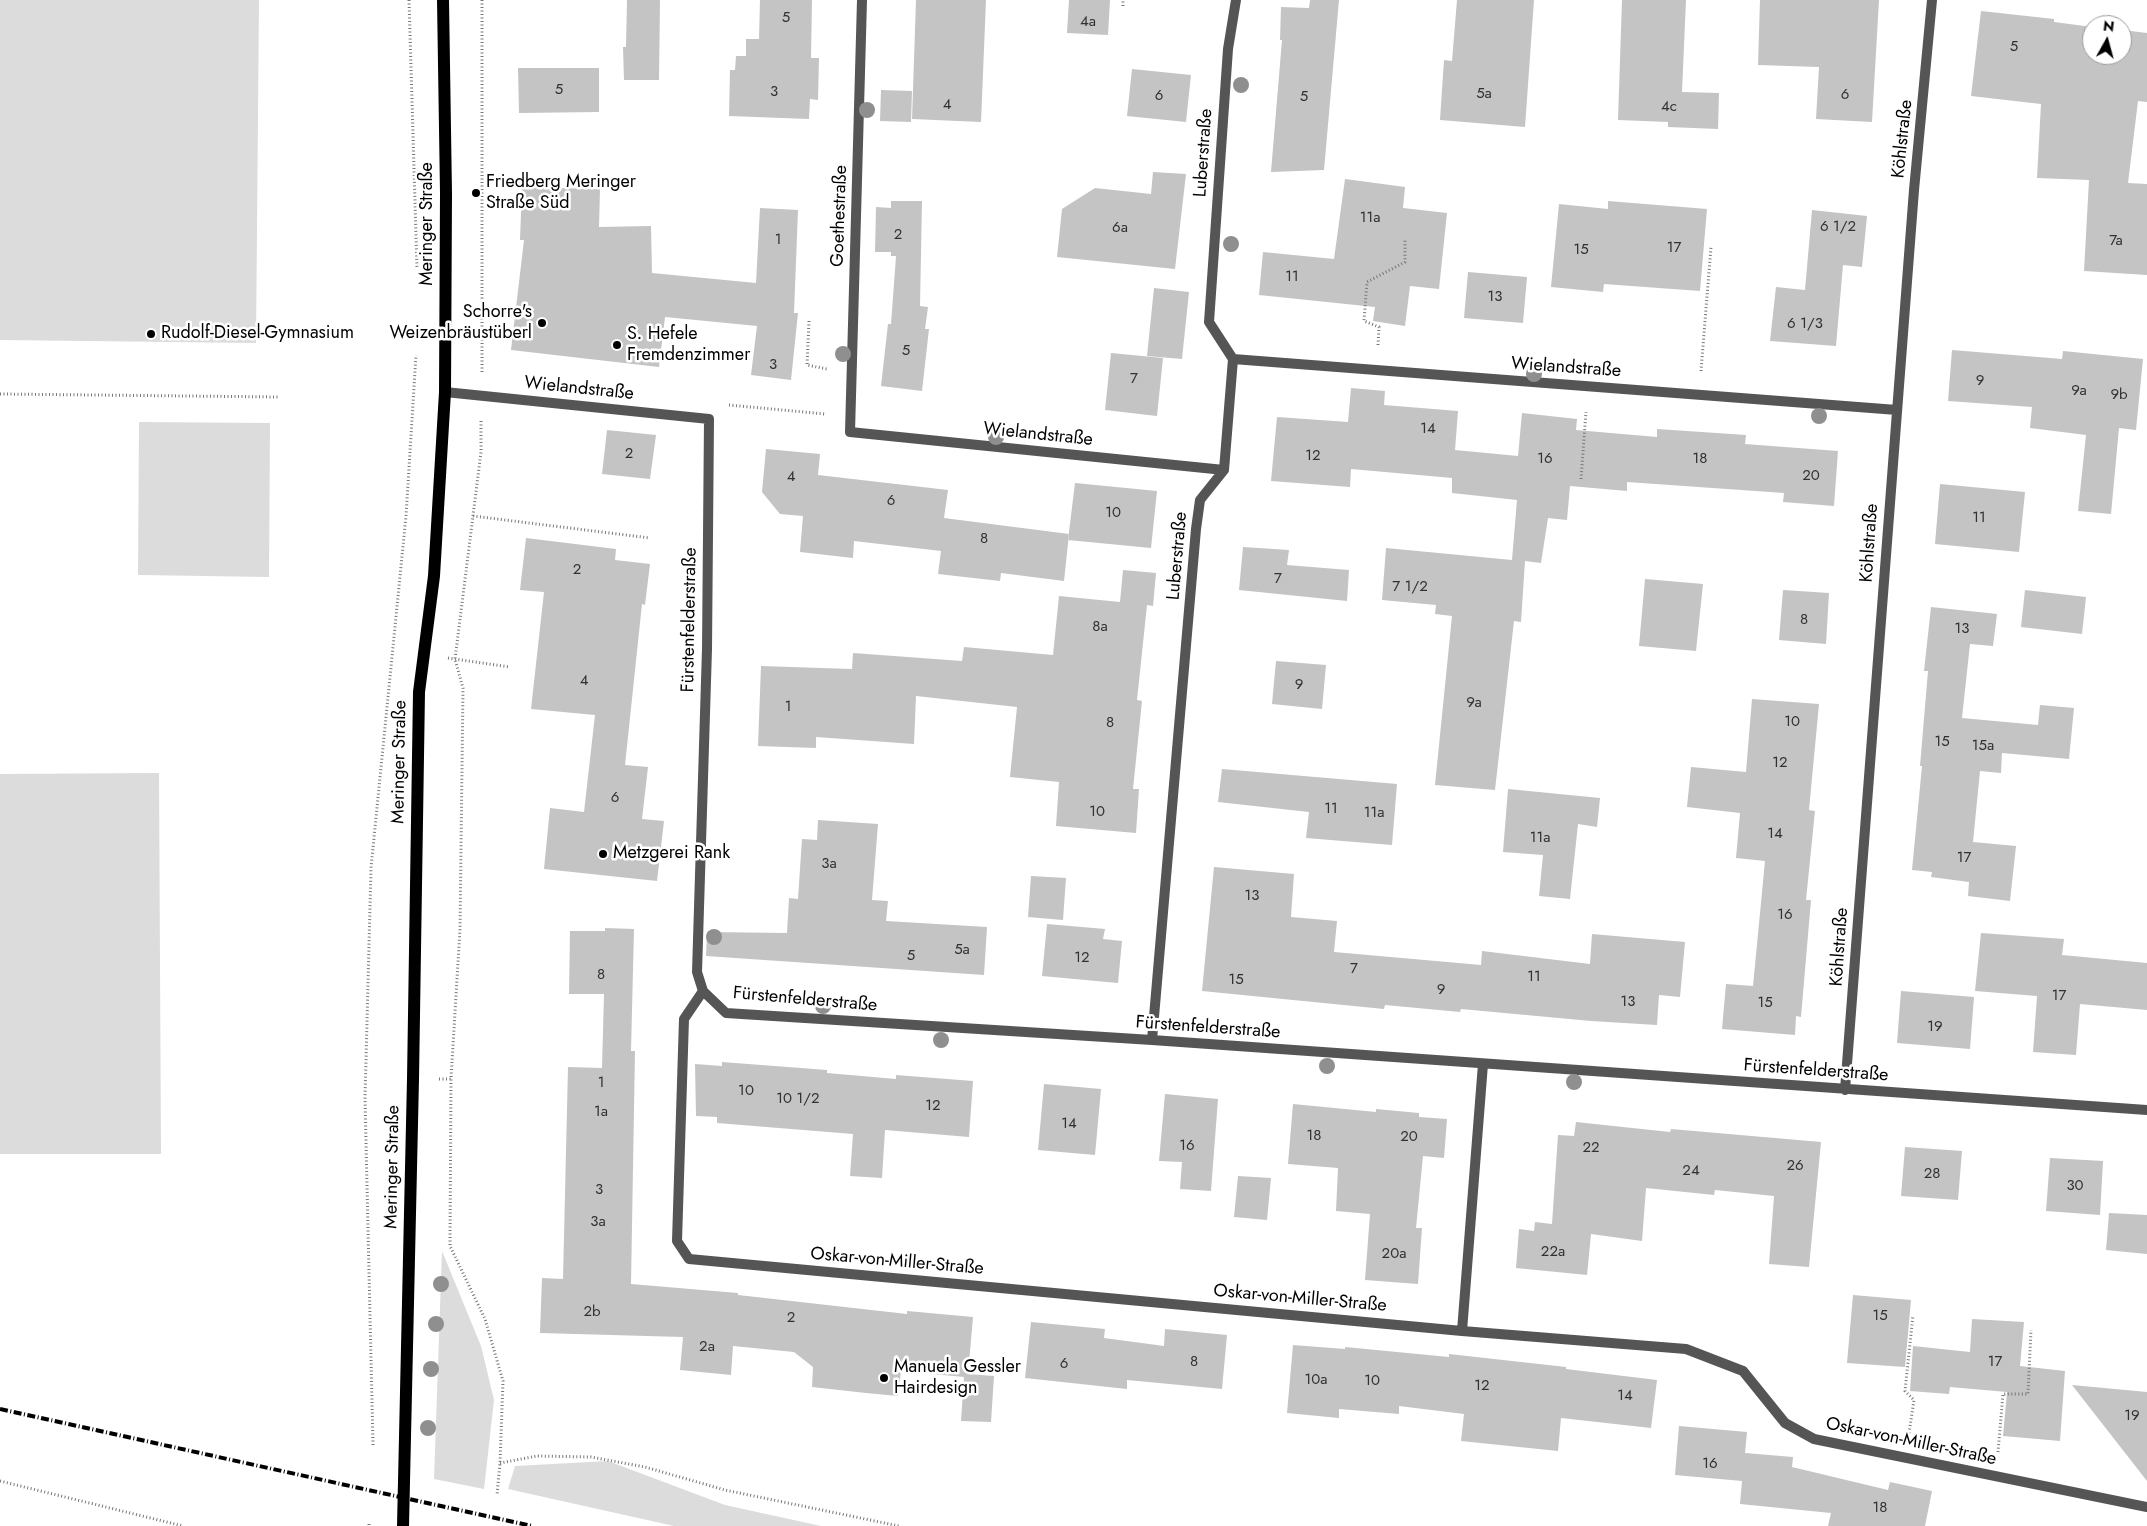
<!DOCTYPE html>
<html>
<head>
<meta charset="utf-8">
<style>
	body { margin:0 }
	#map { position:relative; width:2147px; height:1526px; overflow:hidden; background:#fff; font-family:Jost,sans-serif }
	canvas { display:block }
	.north { position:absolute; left:2082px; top:15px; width:50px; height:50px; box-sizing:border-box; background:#fff; border:1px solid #999; border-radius:50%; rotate:7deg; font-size:14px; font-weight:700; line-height:20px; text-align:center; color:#000 }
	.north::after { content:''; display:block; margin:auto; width:18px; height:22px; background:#000; clip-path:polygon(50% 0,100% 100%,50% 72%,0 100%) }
</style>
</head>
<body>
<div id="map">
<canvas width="2147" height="1526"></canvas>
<div class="north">N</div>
</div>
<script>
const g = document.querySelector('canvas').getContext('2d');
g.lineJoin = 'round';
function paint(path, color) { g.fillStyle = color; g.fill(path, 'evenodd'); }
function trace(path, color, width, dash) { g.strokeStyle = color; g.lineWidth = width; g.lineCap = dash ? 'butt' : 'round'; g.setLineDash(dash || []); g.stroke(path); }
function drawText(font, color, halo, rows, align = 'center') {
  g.font = font + ' Jost,sans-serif'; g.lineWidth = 5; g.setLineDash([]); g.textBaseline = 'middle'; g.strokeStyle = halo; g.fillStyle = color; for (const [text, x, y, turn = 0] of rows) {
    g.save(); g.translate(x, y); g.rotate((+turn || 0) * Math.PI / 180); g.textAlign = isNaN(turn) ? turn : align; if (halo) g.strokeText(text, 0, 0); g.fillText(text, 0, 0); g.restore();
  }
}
const green = new Path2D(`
	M 0,0 L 259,0 L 256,343 L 0,340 Z
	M 139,422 L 270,423 L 269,577 L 138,575 Z
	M 159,773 L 161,1154 L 0,1154 L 0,774 Z
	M 442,1251 L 481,1346 L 494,1400 L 484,1489 L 434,1479 Z
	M 608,1461 L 725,1505 L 821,1526 L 674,1526 L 508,1489 L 515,1466 Z`);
const building = new Path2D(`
	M 627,0 L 660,0 L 659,80 L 624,80 L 623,47 L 626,47 Z
	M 760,0 L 812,0 L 811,58 L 819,58 L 818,100 L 810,99 L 809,119 L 729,116 L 730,70 L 735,70 L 736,56 L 746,56 L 746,39 L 759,39 Z
	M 916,0 L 986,0 L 981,122 L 912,119 Z
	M 1069,0 L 1110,0 L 1108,35 L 1067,33 Z
	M 1310,0 L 1339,0 L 1324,170 L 1271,172 L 1282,40 L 1280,40 L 1281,7 L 1309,8 Z
	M 1457,0 L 1534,0 L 1525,127 L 1440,120 L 1444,60 L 1452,61 Z
	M 1622,0 L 1686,0 L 1682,92 L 1719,93 L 1718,129 L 1668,127 L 1668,122 L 1618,120 Z
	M 1760,0 L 1879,0 L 1872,122 L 1816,119 L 1819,67 L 1758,65 Z
	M 1981,11 L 2054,19 L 2054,22 L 2092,27 L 2092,55 L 2122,55 L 2122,30 L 2147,33 L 2147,102 L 2138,101 L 2128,183 L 2147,184 L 2147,275 L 2084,271 L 2089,180 L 2037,178 L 2041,104 L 1971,96 Z
	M 518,68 L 599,68 L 599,112 L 519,113 Z
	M 1132,69 L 1191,75 L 1186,122 L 1127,116 Z
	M 881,90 L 912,91 L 911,122 L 880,121 Z
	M 1153,172 L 1186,174 L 1175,269 L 1057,257 L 1062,209 L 1095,188 L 1151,194 Z
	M 1345,179 L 1405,187 L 1403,208 L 1447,213 L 1439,289 L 1410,286 L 1405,326 L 1373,321 L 1375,307 L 1259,295 L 1263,252 L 1334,259 Z
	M 522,187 L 600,189 L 599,227 L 651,226 L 652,273 L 756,283 L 760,208 L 798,210 L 794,313 L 798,313 L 791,380 L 751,375 L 757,326 L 665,317 L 659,367 L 511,350 L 524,240 L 520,240 Z
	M 891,201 L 922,201 L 920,306 L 928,307 L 925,329 L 929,329 L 922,391 L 881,386 L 888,324 L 891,324 L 896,256 L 891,256 L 891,252 L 875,252 L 876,207 L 891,208 Z
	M 1608,201 L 1707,209 L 1700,291 L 1604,284 L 1603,292 L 1551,287 L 1559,204 L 1608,209 Z
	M 1812,210 L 1867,216 L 1862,267 L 1843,265 L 1836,346 L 1770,341 L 1776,287 L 1805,290 Z
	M 1468,272 L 1527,277 L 1523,323 L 1464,318 Z
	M 1154,288 L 1189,292 L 1182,359 L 1147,356 Z
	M 1952,350 L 2062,359 L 2063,351 L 2143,359 L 2136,430 L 2119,428 L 2111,514 L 2078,511 L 2086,435 L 2030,428 L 2032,407 L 1948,401 Z
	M 1111,353 L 1163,358 L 1157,416 L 1105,410 Z
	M 1351,388 L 1385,391 L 1384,405 L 1458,411 L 1455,450 L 1518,456 L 1522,413 L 1577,419 L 1576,430 L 1657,437 L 1657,429 L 1746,435 L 1745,444 L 1838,451 L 1834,506 L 1783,502 L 1784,493 L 1627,482 L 1627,491 L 1570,486 L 1567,520 L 1548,518 L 1541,563 L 1525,561 L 1521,622 L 1514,621 L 1495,790 L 1435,785 L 1452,616 L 1435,614 L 1436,605 L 1382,600 L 1386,548 L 1512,560 L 1517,500 L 1452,493 L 1452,478 L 1351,469 L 1350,487 L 1271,481 L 1277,417 L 1348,422 Z
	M 607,430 L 656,435 L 650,479 L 602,474 Z
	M 766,449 L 820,454 L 818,475 L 948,490 L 944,518 L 1069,534 L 1064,581 L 1001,573 L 1000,581 L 938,574 L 941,551 L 854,541 L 853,558 L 800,552 L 803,516 L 780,514 L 762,492 Z
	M 1075,483 L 1157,491 L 1151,548 L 1068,540 Z
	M 1940,484 L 2025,492 L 2019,552 L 1935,544 Z
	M 526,538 L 616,549 L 615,560 L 650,564 L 645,605 L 642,604 L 625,765 L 648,767 L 642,819 L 664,821 L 657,881 L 544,869 L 550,808 L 584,812 L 595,715 L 531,709 L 544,592 L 520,590 Z
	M 1243,547 L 1289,550 L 1287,565 L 1349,570 L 1347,601 L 1239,590 Z
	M 1123,570 L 1156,573 L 1153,606 L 1147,605 L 1137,700 L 1142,701 L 1133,789 L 1139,789 L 1136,833 L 1056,826 L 1059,782 L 1010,777 L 1017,707 L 916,696 L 914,744 L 816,737 L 816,748 L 758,746 L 761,666 L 852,669 L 853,653 L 962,661 L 964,647 L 1053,655 L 1059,596 L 1120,602 Z
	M 1645,579 L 1703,584 L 1696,651 L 1639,646 Z
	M 1783,590 L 1829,593 L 1826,644 L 1779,640 Z
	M 2025,590 L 2086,597 L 2082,634 L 2021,627 Z
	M 1931,607 L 1997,614 L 1993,646 L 1970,644 L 1962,718 L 2038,725 L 2040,705 L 2074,708 L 2069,759 L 2002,753 L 2001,773 L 1980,771 L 1973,842 L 2016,846 L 2010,901 L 1968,896 L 1969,882 L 1931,877 L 1932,872 L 1912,870 L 1922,766 L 1920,766 L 1928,671 L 1924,671 Z
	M 1276,661 L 1326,665 L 1322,709 L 1272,704 Z
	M 1752,699 L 1819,704 L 1809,810 L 1815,811 L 1806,900 L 1811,900 L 1801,1017 L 1796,1016 L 1795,1035 L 1722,1029 L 1726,984 L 1753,986 L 1765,861 L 1736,858 L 1740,813 L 1687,807 L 1691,767 L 1746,772 Z
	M 1222,769 L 1397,784 L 1392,845 L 1306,838 L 1309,812 L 1218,802 Z
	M 1508,789 L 1600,798 L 1597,827 L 1578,824 L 1570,899 L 1539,896 L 1543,855 L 1503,852 Z
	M 818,820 L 878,824 L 872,900 L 888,901 L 886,921 L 987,927 L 984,975 L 706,956 L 707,932 L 787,933 L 789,898 L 798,899 L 802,839 L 817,840 Z
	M 1214,867 L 1294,874 L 1291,917 L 1337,921 L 1334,952 L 1481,965 L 1482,951 L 1590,964 L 1592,934 L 1685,942 L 1680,997 L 1659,995 L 1657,1025 L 1591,1021 L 1461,1009 L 1460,1012 L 1385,1005 L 1384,1009 L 1202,991 Z
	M 1031,876 L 1066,878 L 1063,920 L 1028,917 Z
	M 1047,924 L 1105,929 L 1103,939 L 1122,941 L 1118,983 L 1042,976 Z
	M 605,928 L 634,929 L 631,1051 L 635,1051 L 631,1284 L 738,1293 L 738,1295 L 907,1314 L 907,1311 L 973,1317 L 968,1374 L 994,1376 L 991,1422 L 961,1421 L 964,1377 L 901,1371 L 898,1396 L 866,1393 L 812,1387 L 813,1367 L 794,1352 L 733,1346 L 731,1375 L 680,1370 L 683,1337 L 540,1333 L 542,1278 L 563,1279 L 568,1067 L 602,1068 L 604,994 L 569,994 L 570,931 L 605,931 Z
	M 1981,933 L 2064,939 L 2062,955 L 2147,963 L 2147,1010 L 2080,1004 L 2076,1055 L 2033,1052 L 2037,996 L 1975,991 Z
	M 1901,991 L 1974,997 L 1970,1049 L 1897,1043 Z
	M 722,1062 L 827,1070 L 827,1073 L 896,1079 L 896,1075 L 973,1081 L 969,1137 L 885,1130 L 882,1178 L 850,1176 L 853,1134 L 717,1123 L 717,1117 L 696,1116 L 695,1064 L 722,1066 Z
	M 1044,1084 L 1101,1089 L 1095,1155 L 1038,1150 Z
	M 1165,1094 L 1218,1099 L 1211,1191 L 1180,1189 L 1182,1162 L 1159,1161 Z
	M 1293,1104 L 1376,1112 L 1376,1109 L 1419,1113 L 1419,1117 L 1447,1119 L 1444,1158 L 1423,1156 L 1416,1228 L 1422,1228 L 1418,1284 L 1365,1280 L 1370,1214 L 1336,1211 L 1338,1168 L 1288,1164 Z
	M 1576,1122 L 1670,1132 L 1671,1129 L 1821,1142 L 1809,1267 L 1769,1264 L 1774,1196 L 1715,1190 L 1714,1195 L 1646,1188 L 1642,1241 L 1591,1234 L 1587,1275 L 1516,1268 L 1519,1229 L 1534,1231 L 1535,1222 L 1552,1224 L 1558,1135 L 1574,1136 Z
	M 1905,1147 L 1962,1151 L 1958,1200 L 1901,1196 Z
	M 2050,1158 L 2103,1161 L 2100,1215 L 2046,1211 Z
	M 1238,1176 L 1271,1178 L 1267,1220 L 1234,1217 Z
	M 2109,1213 L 2147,1215 L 2147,1254 L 2106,1250 Z
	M 1853,1295 L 1911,1300 L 1905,1367 L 1847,1363 Z
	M 1972,1319 L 2024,1322 L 2020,1366 L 2065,1371 L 2060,1441 L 2003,1436 L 2007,1392 L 1950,1387 L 1949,1394 L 1910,1391 L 1913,1346 L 1970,1352 Z
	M 1031,1322 L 1105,1329 L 1104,1338 L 1164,1346 L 1165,1329 L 1227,1335 L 1222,1389 L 1127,1380 L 1127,1389 L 1025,1378 Z
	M 1293,1345 L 1345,1349 L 1345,1347 L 1449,1357 L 1449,1354 L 1566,1367 L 1566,1369 L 1657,1380 L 1651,1428 L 1561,1418 L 1558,1451 L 1461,1441 L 1464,1414 L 1399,1406 L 1399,1414 L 1339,1409 L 1339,1418 L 1287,1413 Z
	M 2072,1385 L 2147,1392 L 2147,1481 Z
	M 1679,1426 L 1747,1432 L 1745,1453 L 1793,1457 L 1792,1467 L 1888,1490 L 1890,1482 L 1932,1491 L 1925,1526 L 1828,1526 L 1831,1513 L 1740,1504 L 1742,1481 L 1675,1475 Z`);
const path = new Path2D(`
	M 409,0 L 417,269
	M 1123,6 L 1123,0
	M 809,321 L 807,365 L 827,369
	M 1378,345 L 1379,327 L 1364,321 L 1367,282 L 1405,262 L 1405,240
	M 1701,371 L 1711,247
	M 482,372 L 482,0
	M 0,394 L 280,397
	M 729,405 L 825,414
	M 481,421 L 481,452 L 455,659 L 463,688 L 460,929 L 451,1079 L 450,1246 L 485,1319 L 503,1381 L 500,1463 L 497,1495
	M 1581,479 L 1586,412
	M 473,516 L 650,538
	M 448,658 L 510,667
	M 439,1079 L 451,1079
	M 1909,1433 L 1914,1400 L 1905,1391 L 1913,1315
	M 373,1445 L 365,1099 L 371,868 L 406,516 L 416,355
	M 1998,1452 L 2003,1394 L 2028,1394 L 2031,1330
	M 500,1463 L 537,1456 L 591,1457 L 645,1467 L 725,1490 L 899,1526
	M 0,1481 L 183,1526
	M 369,1524 L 369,1526`);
const minor = new Path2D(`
	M 862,0 L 850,432 L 1224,470
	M 1233,359 L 1897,410
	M 445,392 L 709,419 L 707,649 L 697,972 L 703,991 L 726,1013 L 1152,1040 L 2147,1110
	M 703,991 L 684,1019 L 677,1241 L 689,1259 L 1462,1331 L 1686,1349 L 1743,1371 L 1785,1423 L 1814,1439 L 2147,1507
	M 1152,1040 L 1196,529 L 1200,500 L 1224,470 L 1233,359 L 1209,322 L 1228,49 L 1236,0
	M 1845,1090 L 1914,190 L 1932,0
	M 1462,1331 L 1483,1064`);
const primary = new Path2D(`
	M 403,1526 L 413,1079 L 419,692 L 434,576 L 445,392 L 446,193 L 443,0`);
const rail = new Path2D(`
	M 0,1409 L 532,1526`);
const trees = [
	[1241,85],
	[867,110],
	[1231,244],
	[843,354],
	[1534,374],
	[1819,416],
	[996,437],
	[714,937],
	[823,1006],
	[941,1040],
	[1327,1066],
	[1574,1082],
	[441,1284],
	[436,1324],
	[431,1369],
	[428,1428]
];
const markers = [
	[476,193,5,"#000"],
	[542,323,5,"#000"],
	[151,334,5,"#000"],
	[617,345,5,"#000"],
	[603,854,5,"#000"],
	[884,1378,5,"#000"]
];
const numberNames = [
	["5",786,18],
	["4a",1088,22],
	["5",2014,47],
	["5",559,90],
	["3",774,92],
	["5a",1484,94],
	["6",1845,95],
	["6",1159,96],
	["5",1304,97],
	["4",947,105],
	["4c",1669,107],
	["11a",1370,218],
	["6 1/2",1838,227],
	["6a",1120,228],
	["2",898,235],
	["1",778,240],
	["7a",2116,241],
	["17",1674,248],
	["15",1581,250],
	["11",1292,277],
	["13",1495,297],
	["6 1/3",1805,324],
	["5",906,351],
	["3",773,365],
	["7",1134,379],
	["9",1980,381],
	["9a",2079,391],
	["9b",2119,395],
	["14",1428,429],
	["2",629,454],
	["12",1313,456],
	["16",1545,459],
	["18",1700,459],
	["20",1811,476],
	["4",791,477],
	["6",891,501],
	["10",1113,513],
	["11",1979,518],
	["8",984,539],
	["2",577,570],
	["7",1278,579],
	["7 1/2",1410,587],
	["8",1804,620],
	["8a",1100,627],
	["13",1962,629],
	["4",584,681],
	["9",1299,685],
	["9a",1474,703],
	["1",788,707],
	["10",1792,722],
	["8",1110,723],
	["15",1942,742],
	["15a",1983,746],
	["12",1780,763],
	["6",615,798],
	["11",1331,809],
	["10",1097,812],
	["11a",1374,813],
	["14",1775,834],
	["11a",1540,838],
	["17",1964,858],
	["3a",829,864],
	["13",1252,896],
	["16",1785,915],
	["5a",962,950],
	["5",911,956],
	["12",1082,958],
	["7",1354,969],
	["8",601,975],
	["11",1534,977],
	["15",1236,980],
	["9",1441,990],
	["17",2059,996],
	["13",1628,1002],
	["15",1765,1003],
	["19",1935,1027],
	["1",601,1083],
	["10",746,1091],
	["10 1/2",798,1099],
	["12",933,1106],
	["1a",601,1112],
	["14",1069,1124],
	["18",1314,1136],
	["20",1409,1137],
	["16",1187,1146],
	["22",1591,1148],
	["26",1795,1166],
	["24",1691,1171],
	["28",1932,1174],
	["30",2075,1186],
	["3",599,1190],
	["3a",598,1222],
	["22a",1553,1252],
	["20a",1394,1254],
	["2b",592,1312],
	["15",1880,1316],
	["2",791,1318],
	["2a",707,1347],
	["8",1194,1362],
	["17",1995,1362],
	["6",1064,1364],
	["10a",1316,1380],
	["10",1372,1381],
	["12",1482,1386],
	["14",1625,1396],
	["19",2132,1416],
	["16",1710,1464],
	["18",1880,1508]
];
const streetNames = [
	["Köhlstraße",1903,139,-84],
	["Luberstraße",1204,153,-86],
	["Goethestraße",840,216,-88],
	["Meringer Straße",428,224,-90],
	["Wielandstraße",1566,368,4],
	["Wielandstraße",579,389,6],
	["Wielandstraße",1038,435,6],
	["Köhlstraße",1870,543,-86],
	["Luberstraße",1178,556,-85],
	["Fürstenfelderstraße",690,620,-89],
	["Meringer Straße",400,762,-89],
	["Köhlstraße",1840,947,-86],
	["Fürstenfelderstraße",805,1000,5],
	["Fürstenfelderstraße",1208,1028,4],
	["Fürstenfelderstraße",1816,1071,4],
	["Meringer Straße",393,1167,-89],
	["Oskar-von-Miller-Straße",897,1262,5],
	["Oskar-von-Miller-Straße",1300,1299,5],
	["Oskar-von-Miller-Straße",1911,1442,12]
];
const poiNames = [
	["Friedberg Meringer",486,183],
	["Straße Süd",486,204],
	["Schorre's",532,313,"right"],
	["Weizenbräustüberl",532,334,"right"],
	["Rudolf-Diesel-Gymnasium",161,334],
	["S. Hefele",627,335],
	["Fremdenzimmer",627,356],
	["Metzgerei Rank",613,854],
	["Manuela Gessler",894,1368],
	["Hairdesign",894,1389]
];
paint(green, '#dcdcdc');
paint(building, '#c4c4c4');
trace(path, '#777', 3, [1, 2.5]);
trace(minor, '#555', 10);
trace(primary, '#000', 12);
trace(rail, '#000', 4, [8, 2.5, 1, 2.5]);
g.fillStyle = '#8f8f8f';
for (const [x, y] of trees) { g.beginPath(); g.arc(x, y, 8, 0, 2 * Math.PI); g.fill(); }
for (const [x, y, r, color] of markers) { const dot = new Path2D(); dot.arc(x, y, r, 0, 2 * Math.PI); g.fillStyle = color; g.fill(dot); trace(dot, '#fff', 2); }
drawText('15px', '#313131', null, numberNames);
drawText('18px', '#000', '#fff', streetNames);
drawText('18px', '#000', '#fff', poiNames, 'left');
</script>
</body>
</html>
